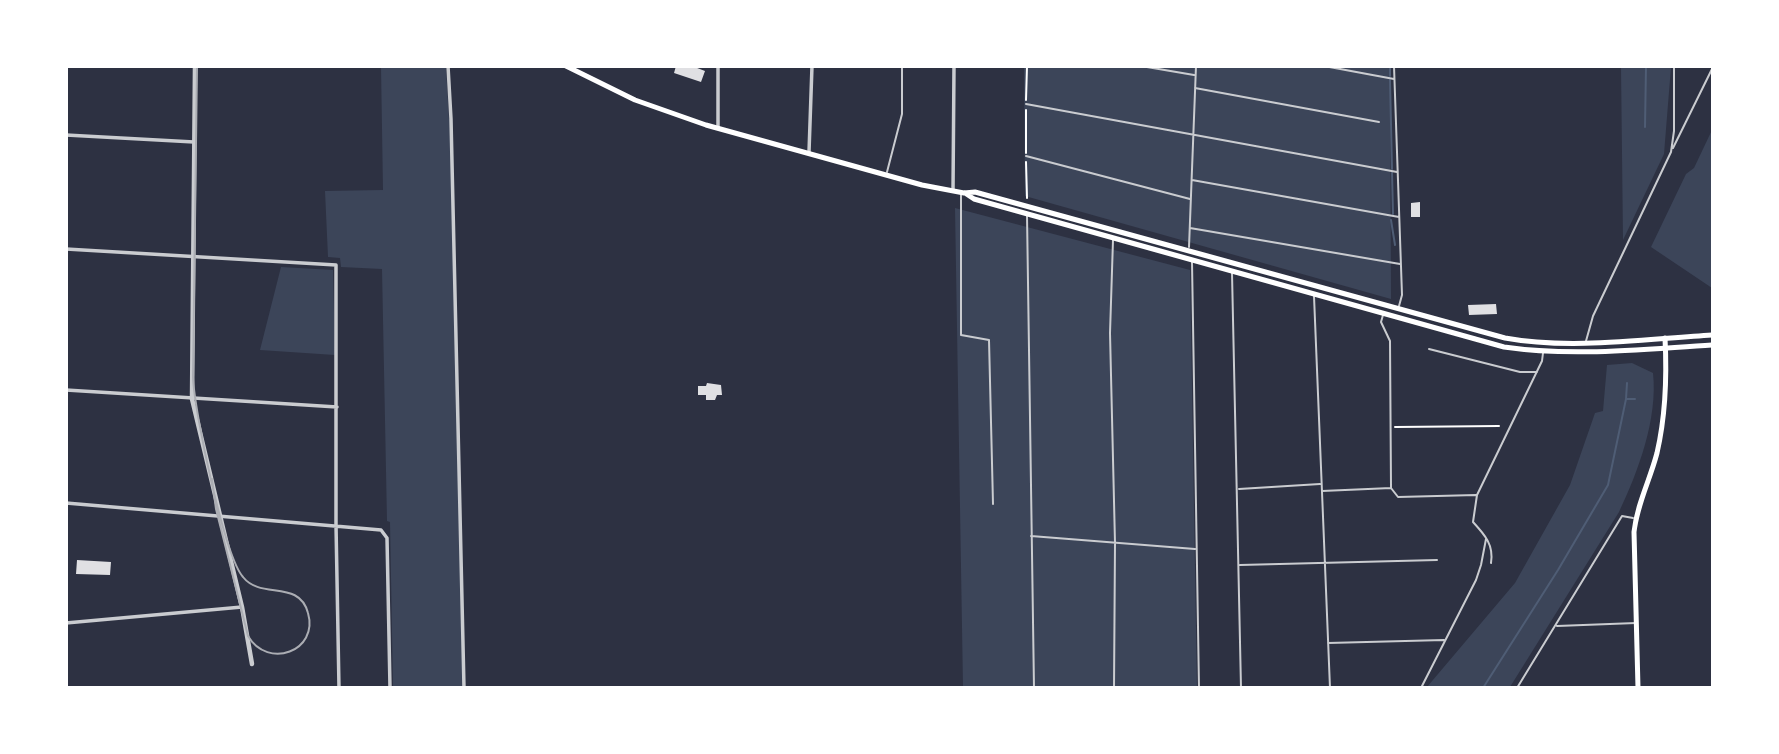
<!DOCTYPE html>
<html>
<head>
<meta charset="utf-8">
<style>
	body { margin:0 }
	#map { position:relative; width:1779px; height:754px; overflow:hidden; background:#2d3142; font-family:"Times New Roman",serif }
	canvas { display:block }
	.frame { position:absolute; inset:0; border:68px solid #fff; pointer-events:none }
</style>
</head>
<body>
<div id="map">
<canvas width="1779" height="754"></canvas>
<div class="frame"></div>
</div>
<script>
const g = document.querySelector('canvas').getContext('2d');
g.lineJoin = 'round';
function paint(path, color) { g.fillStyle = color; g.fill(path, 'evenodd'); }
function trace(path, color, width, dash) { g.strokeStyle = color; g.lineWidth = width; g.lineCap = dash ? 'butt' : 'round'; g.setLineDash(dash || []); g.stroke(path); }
const green = new Path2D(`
	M 381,67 L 446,67 L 449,119 L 451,119 L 464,687 L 393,687 L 390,522 L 387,521 L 382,269 L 341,267 L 340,258 L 328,257 L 325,191 L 383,190 Z
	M 1024,67 L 1390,67 L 1391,299 L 1025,196 Z
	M 1621,67 L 1671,67 L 1664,154 L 1623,240 Z
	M 1712,130 L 1712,288 L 1651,247 L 1686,174 L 1694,168 Z
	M 955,208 L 1190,270 L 1197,687 L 963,687 Z
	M 281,267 L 333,270 L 335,355 L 260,350 Z
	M 1632,363 L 1653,373 C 1658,419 1638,472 1619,512 L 1510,687 L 1427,687 L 1515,583 L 1570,485 L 1595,413 L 1603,411 L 1607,365 Z`);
const stream = new Path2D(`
	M 1390,66 L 1390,76
	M 1390,80 L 1392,169
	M 1645,127 L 1646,66
	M 1392,172 L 1393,214
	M 1391,220 L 1395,245
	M 1626,399 L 1635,399
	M 1483,688 L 1558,570 L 1608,485 L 1626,399 L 1627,383`);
const building = new Path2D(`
	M 676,66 L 692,66 L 705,71 L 701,82 L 674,73 Z
	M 1420,202 L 1420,217 L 1411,217 L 1411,203 Z
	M 1496,304 L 1497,314 L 1469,315 L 1468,305 Z
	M 707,383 L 721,385 L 722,395 L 717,395 L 715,400 L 706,400 L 706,395 L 698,395 L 698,386 L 706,386 Z
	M 77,560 L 111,562 L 110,575 L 76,574 Z`);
const path = new Path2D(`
	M 1026,100 L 1027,66
	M 1026,110 L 1026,153
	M 1026,162 L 1027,198
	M 1395,427 L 1499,426`);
const service = new Path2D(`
	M 1141,66 L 1194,75
	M 1324,66 L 1394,79
	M 1394,66 L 1402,295 L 1399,306
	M 1195,88 L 1379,122
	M 1026,104 L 1397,172
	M 1673,148 L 1712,69
	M 1026,156 L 1190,199
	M 887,172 L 902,114 L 902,66
	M 1192,180 L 1399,217
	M 961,193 L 961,335 L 989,340 L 993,504
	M 1027,215 L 1034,688
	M 1190,228 L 1400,264
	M 1113,240 L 1110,333 L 1115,543 L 1114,688
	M 1189,247 L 1196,66
	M 1192,262 L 1199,688
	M 1232,273 L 1241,688
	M 1314,296 L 1330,688
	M 1383,315 L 1381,322 L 1390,341 L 1391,488
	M 1586,341 L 1593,316 L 1671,152 L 1674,131 L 1674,66
	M 1429,349 L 1520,372 L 1537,372
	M 1239,489 L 1320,484
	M 1322,491 L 1391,488 L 1398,497 L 1476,495
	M 1031,536 L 1195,549
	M 1491,563 C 1494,545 1485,535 1473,522 L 1477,495 L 1542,361 L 1543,353
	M 1240,565 L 1437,560
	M 1557,626 L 1636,623
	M 1328,643 L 1444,640
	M 1421,688 L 1476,580 L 1481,565 L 1486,539
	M 1517,688 L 1622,516 L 1633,518`);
const minor = new Path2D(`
	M 448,66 L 451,119 L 464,688
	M 718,127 L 718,66
	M 66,135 L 194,142
	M 809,152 L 812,66
	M 953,191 L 954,66
	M 66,249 L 336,265 L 336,525 L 339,688
	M 66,390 L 337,407
	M 66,503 L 381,530 L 387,538 L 390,688
	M 66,623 L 242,607`);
const tertiary = new Path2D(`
	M 195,66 L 192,399 L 242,607 L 252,664`);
const secondary = new Path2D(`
	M 1638,688 L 1634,532 C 1637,504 1650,480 1657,453 C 1666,414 1667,377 1665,338`);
const primary = new Path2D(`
	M 566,66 L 635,100 L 706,125 L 922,185 L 964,193 L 975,192 L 1505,338 C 1570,350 1646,339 1712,335
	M 965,193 L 974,199 L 1504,347 C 1573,357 1643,349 1712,345`);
const tram = new Path2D(`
	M 197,66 L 193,377 C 194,410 224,555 243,577 C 261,600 299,579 308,613 C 319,651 268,670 248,636 L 216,509 L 212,479`);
paint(green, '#3c4559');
trace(stream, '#4f5d75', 2);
paint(building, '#e0e0e3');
trace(path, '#fff', 2);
trace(service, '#caccd0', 2);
trace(minor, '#caccd0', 3.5);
trace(tertiary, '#caccd0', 4.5);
trace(secondary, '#fff', 5);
trace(primary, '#fff', 5);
trace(tram, '#abadb3', 2);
</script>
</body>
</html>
